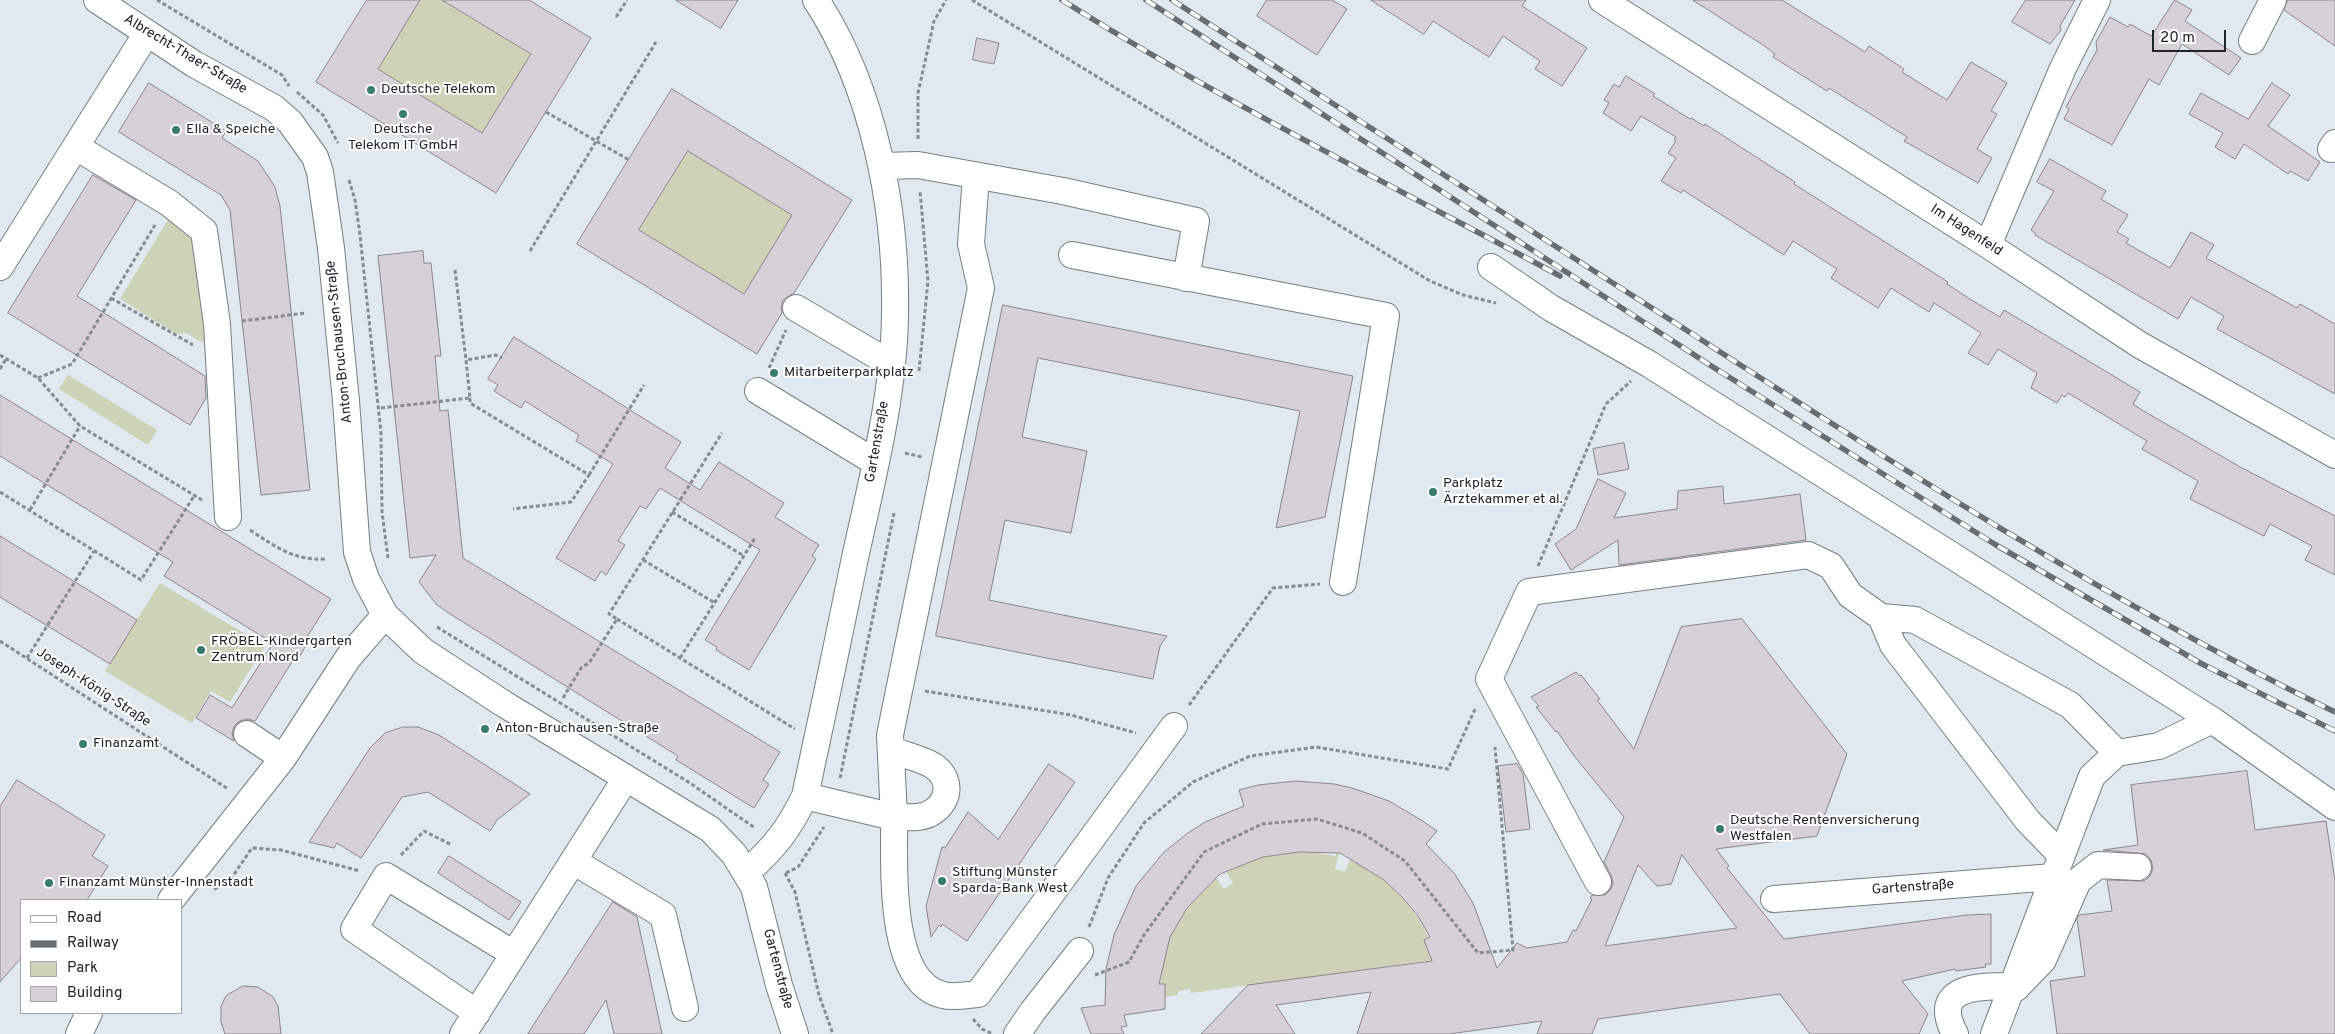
<!DOCTYPE html>
<html>
<head>
<meta charset="utf-8">
<style>
	body { margin:0 }
	#map { position:relative; width:2335px; height:1034px; overflow:hidden; background:#e0e8f0; font-family:Overpass,sans-serif }
	canvas { display:block }
	.legend { position:absolute; left:20px; top:899px; width:162px; height:115px; box-sizing:border-box; background:#fff; border:1px solid #a6a7a9; margin:0; padding:6px 9px; list-style:none; font-size:15px; color:#212427 }
	.legend li { display:flex; align-items:center; gap:10px; height:25px }
	.legend b { width:25px; border:1px solid #a6a7a9 }
	.scale { position:absolute; left:2152px; top:30px; width:74px; height:22px; box-sizing:border-box; border:2px solid #212427; border-top:0; padding-left:6px; font-size:15px; line-height:18px; white-space:nowrap; color:#212427; -webkit-text-stroke:4px #fff; paint-order:stroke }
</style>
</head>
<body>
<div id="map">
<canvas width="2335" height="1034"></canvas>
<ul class="legend">
<li><b style="height:6px;background:#fff"></b>Road</li>
<li><b style="height:6px;background:#686d72"></b>Railway</li>
<li><b style="height:14px;background:#ced2b6"></b>Park</li>
<li><b style="height:14px;background:#d8d0d8"></b>Building</li>
</ul>
<div class="scale">20 m</div>
</div>
<script>
const g = document.querySelector('canvas').getContext('2d');
g.lineJoin = 'round';
function paint(path, color) { g.fillStyle = color; g.fill(path, 'evenodd'); }
function trace(path, color, width, dash) { g.strokeStyle = color; g.lineWidth = width; g.lineCap = dash ? 'butt' : 'round'; g.setLineDash(dash || []); g.stroke(path); }
function drawText(font, color, halo, rows, align = 'center') {
  g.font = font + ' Overpass,sans-serif'; g.lineWidth = 4; g.setLineDash([]); g.textBaseline = 'middle'; g.strokeStyle = halo; g.fillStyle = color; for (const [text, x, y, turn = 0] of rows) {
    g.save(); g.translate(x, y); g.rotate((+turn || 0) * Math.PI / 180); g.textAlign = isNaN(turn) ? turn : align; if (halo) g.strokeText(text, 0, 0); g.fillText(text, 0, 0); g.restore();
  }
}
const green = new Path2D(`
	M 420,0 L 442,0 L 531,54 L 482,133 L 378,69 Z
	M 688,151 L 792,215 L 744,294 L 639,230 Z
	M 169,218 L 199,235 L 211,347 L 186,333 L 177,334 L 120,299 Z
	M 68,375 L 157,430 L 148,445 L 59,389 Z
	M 160,583 L 265,646 L 230,702 L 211,691 L 192,723 L 105,671 Z
	M 1299,852 L 1317,853 L 1335,856 L 1337,853 L 1339,853 L 1335,869 L 1345,872 L 1351,857 L 1354,858 L 1353,862 C 1388,878 1412,903 1429,938 L 1424,940 L 1430,958 L 1433,960 L 1191,993 L 1190,989 L 1178,991 L 1178,995 L 1162,997 C 1153,953 1182,908 1214,881 L 1212,877 L 1215,876 L 1224,889 L 1233,883 L 1224,869 L 1227,867 L 1229,871 L 1263,857 Z`);
const building = new Path2D(`
	M 367,0 L 420,0 L 378,69 L 482,133 L 531,54 L 442,0 L 529,0 L 591,38 L 496,193 L 316,82 Z
	M 676,0 L 738,0 L 721,28 Z
	M 1267,0 L 1332,0 L 1347,9 L 1317,55 L 1257,16 Z
	M 1371,0 L 1526,0 L 1522,6 L 1587,48 L 1562,86 L 1535,69 L 1540,61 L 1503,36 L 1489,57 L 1433,21 L 1424,34 Z
	M 1693,0 L 1782,0 L 1865,52 L 1869,46 L 1904,69 L 1902,72 L 1947,100 L 1971,62 L 2007,83 L 1991,111 L 1997,114 L 1977,149 L 1992,158 L 1978,183 L 1904,141 L 1907,137 L 1829,88 L 1827,91 L 1773,57 L 1775,54 L 1763,45 Z
	M 2026,0 L 2075,0 L 2060,26 L 2061,30 L 2050,44 L 2012,22 Z
	M 2175,0 L 2192,10 L 2185,21 L 2241,58 L 2229,75 L 2182,44 L 2159,85 L 2149,79 L 2112,145 L 2064,119 L 2069,109 L 2066,107 L 2097,50 L 2096,42 L 2110,17 L 2128,27 L 2130,24 L 2151,36 Z
	M 2288,0 L 2335,0 L 2335,46 L 2284,10 Z
	M 977,38 L 999,43 L 994,64 L 973,60 Z
	M 1626,76 L 1655,94 L 1653,96 L 1690,119 L 1691,118 L 1704,126 L 1705,124 L 1795,182 L 1794,184 L 1948,282 L 1947,284 L 1973,301 L 2000,317 L 2004,310 L 2140,392 L 2133,404 L 2142,410 L 2242,468 L 2335,516 L 2335,575 L 2305,560 L 2312,546 L 2270,524 L 2264,536 L 2190,499 L 2198,481 L 2142,449 L 2147,441 L 2068,393 L 2065,397 L 2062,395 L 2057,403 L 2031,388 L 2037,373 L 1998,349 L 1988,365 L 1968,353 L 1981,333 L 1934,303 L 1929,312 L 1891,288 L 1878,308 L 1831,278 L 1837,269 L 1793,241 L 1784,255 L 1683,190 L 1681,193 L 1661,181 L 1676,158 L 1668,153 L 1676,141 L 1674,140 L 1676,137 L 1641,116 L 1631,131 L 1603,113 L 1609,103 L 1604,100 L 1614,84 L 1619,87 Z
	M 149,83 L 226,131 L 222,138 L 258,161 L 275,187 L 280,206 L 310,490 L 261,495 L 230,210 L 221,195 L 119,132 Z
	M 2272,83 L 2290,95 L 2268,126 L 2320,162 L 2308,181 L 2290,171 L 2288,174 L 2244,144 L 2235,159 L 2215,147 L 2223,133 L 2189,114 L 2201,93 L 2248,119 Z
	M 672,89 L 852,200 L 794,293 L 783,300 L 781,307 L 782,313 L 757,354 L 577,244 ZM 688,151 L 792,215 L 744,294 L 639,230 Z
	M 2050,159 L 2106,191 L 2101,199 L 2128,215 L 2117,232 L 2129,239 L 2126,243 L 2170,268 L 2191,232 L 2214,245 L 2206,258 L 2297,308 L 2300,304 L 2335,324 L 2335,394 L 2217,329 L 2224,316 L 2191,297 L 2178,319 L 2035,235 L 2036,234 L 2031,230 L 2054,191 L 2037,182 Z
	M 93,175 L 136,200 L 77,296 L 205,376 L 206,398 L 190,425 L 8,313 Z
	M 423,251 L 424,263 L 431,263 L 441,356 L 435,356 L 440,411 L 448,410 L 463,558 L 780,752 L 763,780 L 769,784 L 754,808 L 676,760 L 678,756 L 447,612 L 436,604 L 419,582 L 436,555 L 410,558 L 378,256 Z
	M 1003,305 L 1353,376 L 1325,517 L 1276,528 L 1300,411 L 1038,358 L 1022,437 L 1087,451 L 1071,533 L 1005,520 L 989,600 L 1167,636 L 1160,646 L 1153,679 L 936,636 Z
	M 514,337 L 681,442 L 665,468 L 700,490 L 719,462 L 784,503 L 775,517 L 819,545 L 812,556 L 816,559 L 749,670 L 716,650 L 717,647 L 705,640 L 760,550 L 660,488 L 646,509 L 640,506 L 618,541 L 625,545 L 606,575 L 601,571 L 595,581 L 556,558 L 613,464 L 576,441 L 579,435 L 525,401 L 521,408 L 494,391 L 498,385 L 488,379 Z
	M 0,395 L 331,599 L 305,640 L 308,642 L 298,659 L 295,657 L 255,721 L 247,719 L 240,721 L 235,725 L 232,733 L 234,741 L 196,718 L 210,695 L 232,708 L 273,643 L 164,576 L 173,562 L 0,456 Z
	M 1624,443 L 1629,469 L 1598,475 L 1593,449 Z
	M 1598,479 L 1626,493 L 1614,518 L 1677,509 L 1678,491 L 1723,486 L 1724,504 L 1800,494 L 1806,540 L 1619,565 L 1618,540 L 1571,570 L 1555,544 L 1576,529 Z
	M 0,536 L 137,620 L 110,664 L 0,597 Z
	M 1742,619 L 1847,754 L 1817,836 L 1716,849 L 1729,866 L 1727,868 L 1784,939 L 1967,915 L 1991,914 L 1991,964 L 1985,964 L 1986,967 L 1956,971 L 1955,969 L 1902,981 L 1928,1014 L 1919,1034 L 1810,1034 L 1780,994 L 1598,1019 L 1592,1034 L 1537,1034 L 1542,1021 L 1449,1034 L 1357,1034 L 1371,992 L 1276,1005 L 1295,1034 L 1201,1034 L 1248,985 L 1432,961 L 1424,940 L 1430,937 L 1418,916 L 1402,897 L 1384,880 L 1340,853 L 1299,852 L 1263,857 L 1220,874 L 1187,908 L 1170,937 L 1159,984 L 1165,984 L 1165,1009 L 1124,1015 L 1127,1026 L 1121,1027 L 1124,1034 L 1091,1034 L 1081,1008 L 1105,1005 L 1106,969 L 1114,935 L 1136,886 L 1164,852 L 1188,833 L 1205,822 L 1244,806 L 1239,790 L 1258,785 L 1296,781 L 1334,784 L 1352,788 L 1389,801 L 1421,820 L 1437,831 L 1426,844 L 1454,873 L 1473,903 L 1497,968 L 1517,943 L 1527,948 L 1567,942 L 1573,930 L 1576,931 L 1592,899 L 1590,898 L 1592,895 L 1605,895 L 1611,889 L 1613,882 L 1611,875 L 1604,862 L 1624,817 L 1575,757 L 1557,731 L 1556,732 L 1536,707 L 1539,706 L 1531,697 L 1576,672 L 1580,676 L 1581,675 L 1600,699 L 1597,700 L 1634,749 L 1681,627 ZM 1682,855 L 1737,928 L 1605,946 L 1638,865 L 1657,886 L 1671,884 Z
	M 403,727 L 418,727 L 439,735 L 530,794 L 497,820 L 490,831 L 428,792 L 402,797 L 361,858 L 337,843 L 334,848 L 309,842 L 370,748 L 385,733 Z
	M 1049,764 L 1075,782 L 967,941 L 942,924 L 941,927 L 939,925 L 931,937 L 926,906 L 942,847 L 945,848 L 968,812 L 998,839 Z
	M 1517,764 L 1523,774 L 1530,829 L 1506,832 L 1498,766 Z
	M 2247,771 L 2255,830 L 2326,821 L 2335,881 L 2335,1034 L 2057,1034 L 2050,981 L 2085,976 L 2077,919 L 2079,915 L 2112,911 L 2107,880 L 2144,881 L 2150,876 L 2153,868 L 2151,860 L 2146,854 L 2103,850 L 2138,845 L 2131,785 Z
	M 17,780 L 105,835 L 92,856 L 108,866 L 87,900 L 21,900 L 21,958 L 0,982 L 0,807 Z
	M 449,856 L 521,902 L 509,920 L 438,873 Z
	M 613,902 L 637,917 L 662,1034 L 614,1034 L 606,1000 L 584,1034 L 528,1034 Z
	M 243,986 L 258,987 L 273,997 L 278,1006 L 281,1034 L 225,1034 L 221,1022 L 221,1006 L 226,996 Z`);
const path = new Path2D(`
	M 157,0 L 282,75 L 289,86
	M 972,0 L 1430,281 L 1463,295 L 1496,303
	M 616,17 L 627,0
	M 297,92 L 323,115 L 338,143
	M 546,112 L 629,160
	M 918,139 L 918,93 L 934,21 L 946,0
	M 349,180 L 355,200 L 360,235 L 381,433 L 382,512 L 388,558
	M 530,251 L 656,42
	M 455,270 L 466,360
	M 111,298 L 193,345
	M 242,321 L 306,313
	M 0,355 L 38,378 L 80,426 L 202,500
	M 769,368 L 786,330
	M 0,369 L 6,359
	M 919,371 L 928,281 L 920,191
	M 38,378 L 72,364 L 155,225
	M 470,398 L 470,403 L 589,475 L 571,502 L 513,509
	M 381,408 L 470,398 L 466,360 L 496,355 L 502,358
	M 905,453 L 922,457
	M 589,475 L 644,385
	M 0,492 L 141,580 L 194,496
	M 30,510 L 80,426
	M 672,512 L 744,556
	M 250,530 C 276,547 294,561 327,559
	M 643,560 L 715,603
	M 1538,566 L 1606,404 L 1631,381
	M 617,619 L 795,729
	M 437,627 L 690,783 L 755,828
	M 0,641 L 228,789
	M 27,658 L 94,551
	M 680,658 L 755,538
	M 925,691 L 1071,715 L 1136,733
	M 563,698 L 581,668 L 589,663 L 617,619 L 609,614 L 722,433
	M 1189,705 L 1273,588 L 1320,584
	M 840,778 L 894,513
	M 401,855 L 424,831 L 452,845
	M 785,873 L 795,892 L 819,995 L 833,1034
	M 786,873 L 798,867 L 824,827
	M 214,889 L 228,883 L 252,848 L 281,850 L 360,871
	M 1089,927 L 1108,878 L 1144,823 L 1193,782 L 1250,756 L 1316,747 L 1448,769 L 1476,707
	M 1095,975 L 1129,962 L 1144,935 L 1204,852 L 1262,824 L 1317,819 L 1362,833 L 1405,861 L 1478,953 L 1513,950 L 1495,747
	M 973,1019 L 982,1029 L 993,1034`);
const minor = new Path2D(`
	M 97,0 L 194,64 L 274,108 L 290,122 L 315,157 L 320,172 L 331,248 L 346,401 L 357,552 L 366,579 L 385,615 L 423,651 L 504,704 L 710,829 L 734,854 L 754,887 L 779,985 L 795,1034
	M 1602,0 L 1988,245 L 2140,345 L 2335,455
	M 2252,41 L 2273,0
	M 76,147 L 169,203 L 204,231 L 217,324 L 228,517
	M 2331,149 L 2335,143
	M 882,166 L 918,165 L 1063,191 L 1196,221 L 1186,278
	M 1988,245 L 2063,68 L 2097,0
	M 1072,255 L 1386,316 L 1343,582
	M 0,267 L 147,33
	M 1491,267 L 1551,308 L 1649,364 L 2212,720 L 2335,807
	M 796,308 L 891,364
	M 758,391 L 875,462
	M 1881,617 L 1893,645 L 2028,821 L 2061,855
	M 247,734 L 283,758
	M 891,750 C 904,755 924,759 935,767 C 953,781 949,804 929,814 C 918,819 906,817 894,817 C 895,861 886,982 943,995 C 954,998 967,995 978,994 L 1174,726
	M 805,796 L 894,817 L 890,735 L 981,288 L 971,244 L 976,176
	M 573,861 L 663,915 L 685,1008
	M 747,872 C 775,847 789,829 805,796 C 822,717 839,637 855,558 C 872,480 894,395 895,315 C 897,209 874,89 816,0
	M 1598,882 L 1489,679 L 1529,592 L 1808,555 L 1831,566 L 1850,595 L 1881,617 L 1915,620 L 2070,705 L 2117,753
	M 1774,899 L 2053,877
	M 171,900 L 283,758 L 348,658 L 385,615
	M 2016,988 L 2043,960 L 2078,881 L 2098,865 L 2138,867
	M 477,1013 L 354,929 L 386,876 L 514,954
	M 79,1034 L 89,1013
	M 463,1034 L 626,778
	M 1017,1034 L 1033,1011 L 1080,951
	M 1955,1034 C 1929,985 1981,986 2012,986
	M 1994,1034 L 2092,776 L 2117,753 L 2159,746 L 2212,720`);
const rail = new Path2D(`
	M 1062,0 C 1223,102 1393,186 1560,276
	M 1146,0 L 1713,367 L 1996,545 L 2202,664 L 2335,731
	M 1172,0 C 1341,109 1511,218 1680,326 C 1893,464 2107,601 2335,712`);
const markers = [
	[371,90,5,"#397b6c"],
	[403,114,5,"#397b6c"],
	[176,130,5,"#397b6c"],
	[774,373,5,"#397b6c"],
	[1433,492,5,"#397b6c"],
	[201,650,5,"#397b6c"],
	[485,729,5,"#397b6c"],
	[83,744,5,"#397b6c"],
	[1720,829,5,"#397b6c"],
	[942,881,5,"#397b6c"],
	[49,883,5,"#397b6c"]
];
const streetNames = [
	["Albrecht-Thaer-Straße",185,55,31],
	["Im Hagenfeld",1966,231,33],
	["Anton-Bruchausen-Straße",340,342,-96],
	["Gartenstraße",878,442,-80],
	["Joseph-König-Straße",93,688,33],
	["Gartenstraße",1913,888,-4],
	["Gartenstraße",777,969,75]
];
const poiNames = [
	["Deutsche Telekom",381,90],
	["Ella & Speiche",186,130],
	["Deutsche",403,130,"center"],
	["Telekom IT GmbH",403,146,"center"],
	["Mitarbeiterparkplatz",784,373],
	["Parkplatz",1443,484],
	["Ärztekammer et al.",1443,500],
	["FRÖBEL-Kindergarten",211,642],
	["Zentrum Nord",211,658],
	["Anton-Bruchausen-Straße",495,729],
	["Finanzamt",93,744],
	["Deutsche Rentenversicherung",1730,821],
	["Westfalen",1730,837],
	["Stiftung Münster",952,873],
	["Sparda-Bank West",952,889],
	["Finanzamt Münster-Innenstadt",59,883]
];
paint(green, '#ced2b6');
paint(building, '#d8d0d8');
trace(building, '#8c858c', 1);
trace(minor, '#777e85', 28);
trace(path, '#868c91', 3, [4, 2.5]);
trace(minor, '#fff', 26);
trace(rail, '#686d72', 5.5);
trace(rail, '#fff', 4, [11]);
for (const [x, y, r, color] of markers) { const dot = new Path2D(); dot.arc(x, y, r, 0, 2 * Math.PI); g.fillStyle = color; g.fill(dot); trace(dot, '#fff', 2); }
drawText('14px', '#212427', '#fff', streetNames);
drawText('14px', '#212427', '#fff', poiNames, 'left');
</script>
</body>
</html>
